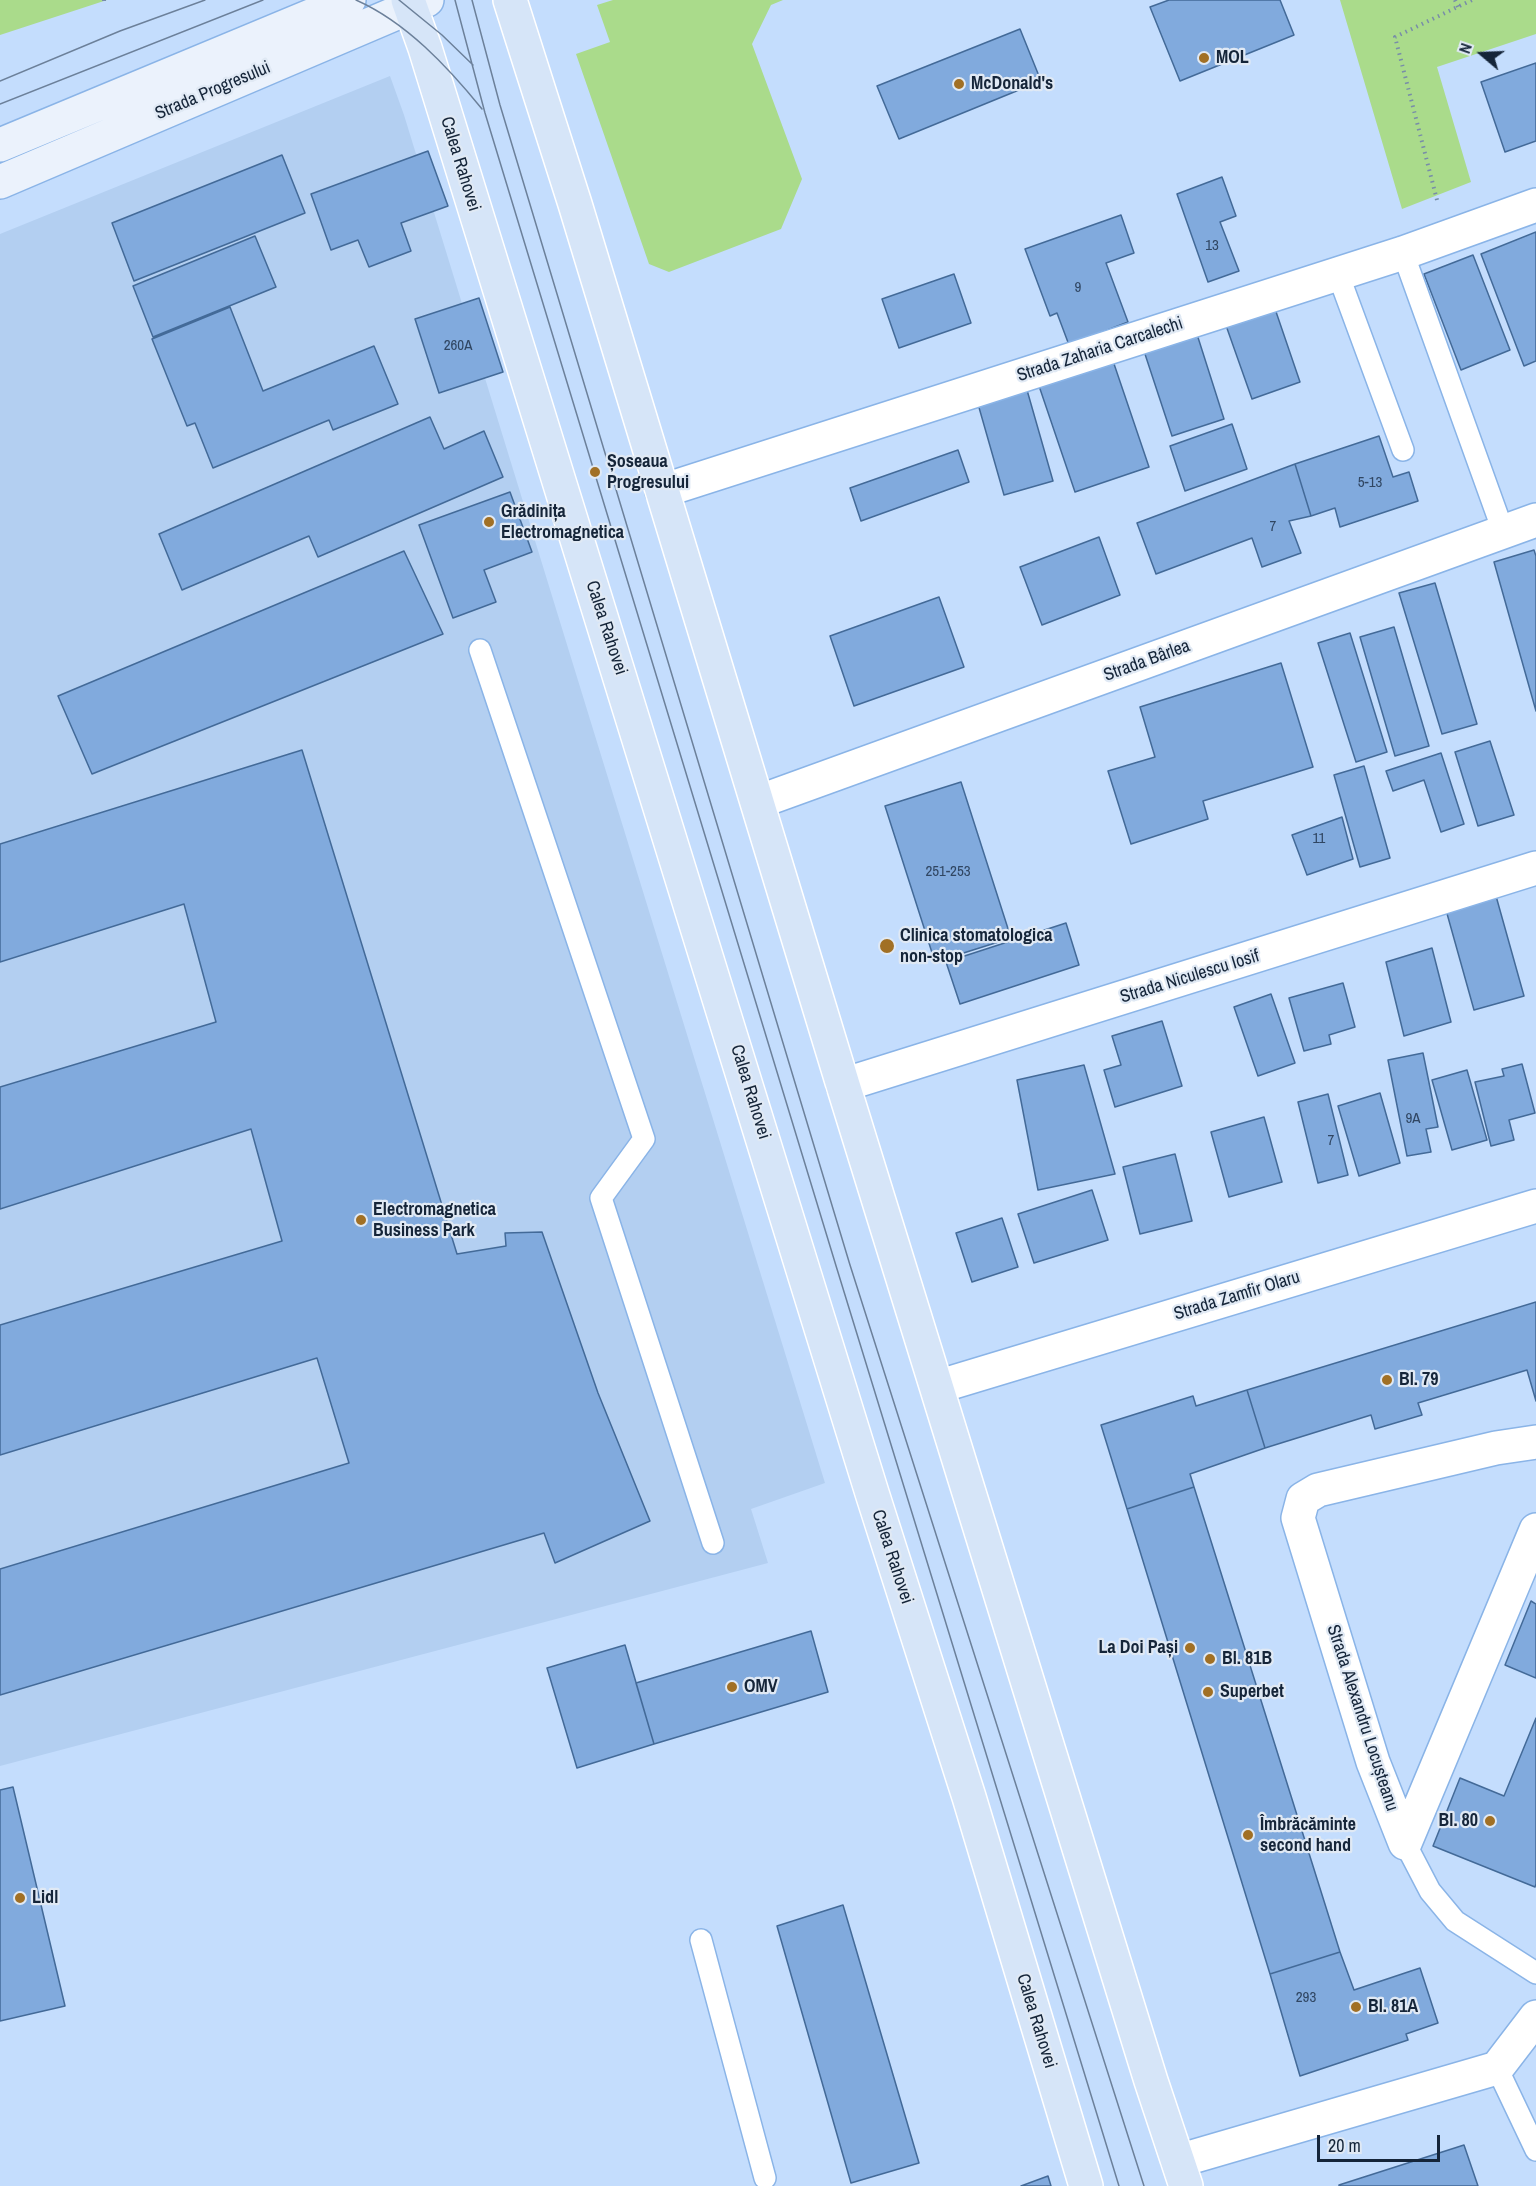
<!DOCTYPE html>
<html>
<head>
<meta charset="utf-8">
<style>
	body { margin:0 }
	#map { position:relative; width:1536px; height:2186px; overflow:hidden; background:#c4ddfd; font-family:"Archivo Narrow",sans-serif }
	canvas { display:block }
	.north { position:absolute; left:1452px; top:24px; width:60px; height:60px; -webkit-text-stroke:4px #e0e9f4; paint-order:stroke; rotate:289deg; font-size:16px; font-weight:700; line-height:24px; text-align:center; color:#152539 }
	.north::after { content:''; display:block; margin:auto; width:21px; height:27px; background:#152539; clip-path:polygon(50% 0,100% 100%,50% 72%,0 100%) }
	.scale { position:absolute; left:1317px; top:2135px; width:123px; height:27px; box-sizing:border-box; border:3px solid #152539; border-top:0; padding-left:8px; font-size:18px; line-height:21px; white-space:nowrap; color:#152539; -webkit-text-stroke:4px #e0e9f4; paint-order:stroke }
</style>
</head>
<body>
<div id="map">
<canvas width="1536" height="2186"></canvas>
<div class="north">N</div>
<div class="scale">20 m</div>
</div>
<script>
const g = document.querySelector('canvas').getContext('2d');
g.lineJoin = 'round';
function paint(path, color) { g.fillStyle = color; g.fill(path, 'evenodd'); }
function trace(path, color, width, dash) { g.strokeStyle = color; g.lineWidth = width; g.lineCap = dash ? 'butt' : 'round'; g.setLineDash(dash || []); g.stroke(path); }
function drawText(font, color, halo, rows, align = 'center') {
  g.font = font + ' "Archivo Narrow",sans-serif'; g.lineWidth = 4.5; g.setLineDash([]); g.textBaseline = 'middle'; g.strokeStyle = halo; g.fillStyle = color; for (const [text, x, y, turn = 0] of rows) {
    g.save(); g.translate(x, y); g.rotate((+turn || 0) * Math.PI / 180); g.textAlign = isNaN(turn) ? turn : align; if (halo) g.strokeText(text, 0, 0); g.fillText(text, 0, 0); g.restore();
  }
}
const built = new Path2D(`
	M 390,76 L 404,115 L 825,1483 L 751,1509 L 768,1563 L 0,1766 L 0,234 Z`);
const green = new Path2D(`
	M 0,0 L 107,0 L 0,35 Z
	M 613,0 L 783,0 L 771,5 L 752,44 L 802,179 L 781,229 L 669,272 L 649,264 L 576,54 L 610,42 L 597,5 Z
	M 1340,0 L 1536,0 L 1536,34 L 1437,67 L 1471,182 L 1402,209 Z`);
const building = new Path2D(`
	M 1169,0 L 1280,0 L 1294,35 L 1180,81 L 1150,7 Z
	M 1020,29 L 1041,81 L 899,139 L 877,86 Z
	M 1536,63 L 1536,141 L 1505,152 L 1481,82 Z
	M 428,151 L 448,206 L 401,223 L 411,251 L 369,267 L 358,240 L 331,250 L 311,194 Z
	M 282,155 L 305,213 L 134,281 L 112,223 Z
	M 1222,177 L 1236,216 L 1220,222 L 1239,271 L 1208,282 L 1177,194 Z
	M 1121,215 L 1134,253 L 1106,263 L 1128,322 L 1069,345 L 1057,313 L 1050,316 L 1025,249 Z
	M 1536,232 L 1536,361 L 1524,366 L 1481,254 Z
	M 255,236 L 276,287 L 153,337 L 133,286 Z
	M 1473,255 L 1510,350 L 1461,370 L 1424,274 Z
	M 954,274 L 971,323 L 899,348 L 882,299 Z
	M 479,298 L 503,372 L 439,393 L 415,319 Z
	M 1272,300 L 1300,382 L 1252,399 L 1223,317 Z
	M 230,307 L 263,391 L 374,346 L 398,404 L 333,430 L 329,420 L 213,468 L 195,423 L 187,426 L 152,339 Z
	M 1195,328 L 1224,419 L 1172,436 L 1142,345 Z
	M 1111,355 L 1149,467 L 1075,492 L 1037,380 Z
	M 1027,390 L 1053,481 L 1004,495 L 978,404 Z
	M 430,417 L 444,449 L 484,431 L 503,477 L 318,557 L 309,536 L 182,590 L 159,534 Z
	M 1232,424 L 1247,469 L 1185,491 L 1170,446 Z
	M 1379,436 L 1393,477 L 1409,472 L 1418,501 L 1340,527 L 1335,508 L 1311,516 L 1295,464 Z
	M 958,450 L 969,482 L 861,521 L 850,488 Z
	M 1295,464 L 1311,516 L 1289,521 L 1301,553 L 1262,567 L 1252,538 L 1156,574 L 1137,523 Z
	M 510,492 L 532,552 L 484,570 L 496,602 L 453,618 L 419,525 Z
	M 1099,537 L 1120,595 L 1042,625 L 1020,567 Z
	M 1534,550 L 1536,556 L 1536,711 L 1494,562 Z
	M 404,551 L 443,634 L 92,774 L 58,696 Z
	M 1435,583 L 1477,724 L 1442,734 L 1399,593 Z
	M 939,597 L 964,667 L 854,706 L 830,636 Z
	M 1394,627 L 1429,746 L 1395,756 L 1360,637 Z
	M 1350,633 L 1387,752 L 1356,762 L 1318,643 Z
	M 1281,663 L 1313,767 L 1203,801 L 1208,819 L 1131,844 L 1108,771 L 1155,757 L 1140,707 Z
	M 1490,741 L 1514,815 L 1478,826 L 1455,752 Z
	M 302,750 L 457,1254 L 506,1246 L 505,1233 L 542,1232 L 598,1393 L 650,1521 L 555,1563 L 544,1533 L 0,1695 L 0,1569 L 349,1463 L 317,1358 L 0,1455 L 0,1325 L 282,1241 L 251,1129 L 0,1209 L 0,1087 L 216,1022 L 184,904 L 0,962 L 0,844 Z
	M 1441,753 L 1464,824 L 1441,832 L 1424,780 L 1393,791 L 1386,771 Z
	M 1364,766 L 1390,858 L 1360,867 L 1334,775 Z
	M 961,782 L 1011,938 L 935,962 L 885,806 Z
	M 1342,817 L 1353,859 L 1307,875 L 1292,835 Z
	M 1496,896 L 1524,996 L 1474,1010 L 1446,910 Z
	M 1066,923 L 1079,965 L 960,1004 L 946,962 Z
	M 1432,948 L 1451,1022 L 1404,1036 L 1386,962 Z
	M 1343,983 L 1355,1027 L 1329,1035 L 1331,1044 L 1304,1051 L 1289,998 Z
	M 1271,994 L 1295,1063 L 1258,1076 L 1234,1007 Z
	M 1162,1021 L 1182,1086 L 1115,1107 L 1104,1070 L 1121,1065 L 1112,1036 Z
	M 1423,1053 L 1438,1127 L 1426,1129 L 1431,1152 L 1407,1156 L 1388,1060 Z
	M 1522,1064 L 1535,1113 L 1509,1120 L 1514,1140 L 1491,1146 L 1475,1082 L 1504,1076 L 1502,1069 Z
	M 1084,1065 L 1115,1174 L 1038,1190 L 1017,1080 Z
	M 1467,1070 L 1487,1140 L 1452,1150 L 1432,1080 Z
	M 1380,1093 L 1400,1163 L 1359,1176 L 1338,1106 Z
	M 1328,1094 L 1348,1175 L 1318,1183 L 1298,1102 Z
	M 1264,1117 L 1282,1182 L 1229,1197 L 1211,1132 Z
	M 1175,1154 L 1192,1221 L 1140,1234 L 1123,1167 Z
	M 1092,1190 L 1108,1240 L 1034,1263 L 1018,1214 Z
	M 1002,1218 L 1018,1267 L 972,1282 L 956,1233 Z
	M 1536,1302 L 1536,1401 L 1527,1370 L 1418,1403 L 1422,1415 L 1375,1429 L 1371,1415 L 1265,1448 L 1247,1390 Z
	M 1247,1390 L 1265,1448 L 1190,1474 L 1194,1487 L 1127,1509 L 1101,1425 L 1193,1396 L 1196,1406 Z
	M 1194,1487 L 1340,1952 L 1270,1974 L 1127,1509 Z
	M 1531,1601 L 1536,1604 L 1536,1678 L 1505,1665 Z
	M 811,1631 L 828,1692 L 654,1744 L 636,1683 Z
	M 625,1645 L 654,1744 L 577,1768 L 547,1668 Z
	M 1536,1718 L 1536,1884 L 1535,1887 L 1433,1846 L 1460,1778 L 1504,1796 Z
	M 13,1787 L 65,2006 L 0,2021 L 0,1790 Z
	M 843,1905 L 919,2163 L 851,2183 L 777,1926 Z
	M 1340,1952 L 1354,1990 L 1420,1968 L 1438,2023 L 1406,2034 L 1408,2040 L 1300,2076 L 1270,1974 Z
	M 1464,2145 L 1478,2186 L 1339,2186 L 1339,2185 Z
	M 1048,2176 L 1051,2186 L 1021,2186 Z`);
const path = new Path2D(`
	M 1455,0 L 1458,7
	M 104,1 L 104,0
	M 1437,200 L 1395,37 L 1472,0`);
const service = new Path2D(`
	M 1403,253 L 1503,531
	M 1338,274 L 1403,450
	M 480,650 L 644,1139 L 601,1198 L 713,1543
	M 1405,1843 L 1430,1891 L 1455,1921 L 1536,1973
	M 701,1940 L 765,2178
	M 1497,2068 L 1536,2150`);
const minor = new Path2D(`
	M 662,491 L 1403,253 L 1536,205
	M 758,802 L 1536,520
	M 843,1085 L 1536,868
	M 937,1387 L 1536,1206
	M 1405,1843 L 1373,1762 L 1298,1518 L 1303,1499 L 1318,1490 L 1496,1448 L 1536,1442
	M 1405,1843 L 1536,1530
	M 1178,2161 L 1497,2068 L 1536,2017`);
const secondary = new Path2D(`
	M 0,145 L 349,0
	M 0,182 L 427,0`);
const primary = new Path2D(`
	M 408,0 L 425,48 L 872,1493 L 969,1797 L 1086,2186
	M 510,0 L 575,204 L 843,1085 L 1151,2081 L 1186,2186`);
const tram = new Path2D(`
	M 356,0 C 406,22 448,67 482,109
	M 399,0 L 442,35 L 473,65
	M 455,0 L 485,113 L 837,1269 L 1119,2186
	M 472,0 L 500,105 L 850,1265 L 1144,2186
	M 0,81 L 120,31 L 205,0
	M 0,104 L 263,0`);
const markers = [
	[1204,58,6,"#a17025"],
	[959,84,6,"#a17025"],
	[595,472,6,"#a17025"],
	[489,522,6,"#a17025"],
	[887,946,8,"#a17025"],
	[361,1220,6,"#a17025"],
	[1387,1380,6,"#a17025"],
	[1190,1648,6,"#a17025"],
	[1210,1659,6,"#a17025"],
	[732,1687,6,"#a17025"],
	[1208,1692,6,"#a17025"],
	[1490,1821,6,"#a17025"],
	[1248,1835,6,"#a17025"],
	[20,1898,6,"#a17025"],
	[1356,2007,6,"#a17025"]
];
const numberNames = [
	["13",1212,246],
	["9",1078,288],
	["260A",458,346],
	["5-13",1370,483],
	["7",1273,527],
	["11",1319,839],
	["251-253",948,872],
	["9A",1413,1119],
	["7",1331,1141],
	["293",1306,1998]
];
const poiNames = [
	["MOL",1216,58],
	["McDonald's",971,84],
	["Șoseaua",607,462],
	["Progresului",607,483],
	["Grădinița",501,512],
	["Electromagnetica",501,533],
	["Clinica stomatologica",900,936],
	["non-stop",900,957],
	["Electromagnetica",373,1210],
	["Business Park",373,1231],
	["Bl. 79",1399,1380],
	["La Doi Pași",1178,1648,"right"],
	["Bl. 81B",1222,1659],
	["OMV",744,1687],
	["Superbet",1220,1692],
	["Bl. 80",1478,1821,"right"],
	["Îmbrăcăminte",1260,1825],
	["second hand",1260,1846],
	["Lidl",32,1898],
	["Bl. 81A",1368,2007]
];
const streetNames = [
	["Strada Progresului",213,91,-23],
	["Calea Rahovei",460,164,73],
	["Strada Zaharia Carcalechi",1100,350,-18],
	["Calea Rahovei",606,628,72],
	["Strada Bârlea",1147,661,-20],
	["Strada Niculescu Iosif",1190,977,-17],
	["Calea Rahovei",750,1092,73],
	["Strada Zamfir Olaru",1237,1296,-17],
	["Calea Rahovei",892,1557,72],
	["Strada Alexandru Locușteanu",1362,1718,72],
	["Calea Rahovei",1036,2021,73]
];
paint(built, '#b3cff1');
paint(green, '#aadb8b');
paint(building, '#81aadd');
trace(building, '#436a98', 1.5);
trace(service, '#8ab4e7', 24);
trace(minor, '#8ab4e7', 36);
trace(secondary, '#8ab4e7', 36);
trace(primary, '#fff', 36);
trace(path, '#788da8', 4, [1.5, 4.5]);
trace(service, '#fff', 21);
trace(minor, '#fff', 33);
trace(secondary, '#ebf2fc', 33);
trace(primary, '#d6e5f8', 33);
trace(tram, '#6c809a', 1.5);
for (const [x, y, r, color] of markers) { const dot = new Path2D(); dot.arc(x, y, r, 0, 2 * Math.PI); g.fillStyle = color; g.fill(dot); trace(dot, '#e0e9f4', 2); }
drawText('15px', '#304662', null, numberNames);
drawText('bold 18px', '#152539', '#e0e9f4', poiNames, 'left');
drawText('18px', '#152539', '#e0e9f4', streetNames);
</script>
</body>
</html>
